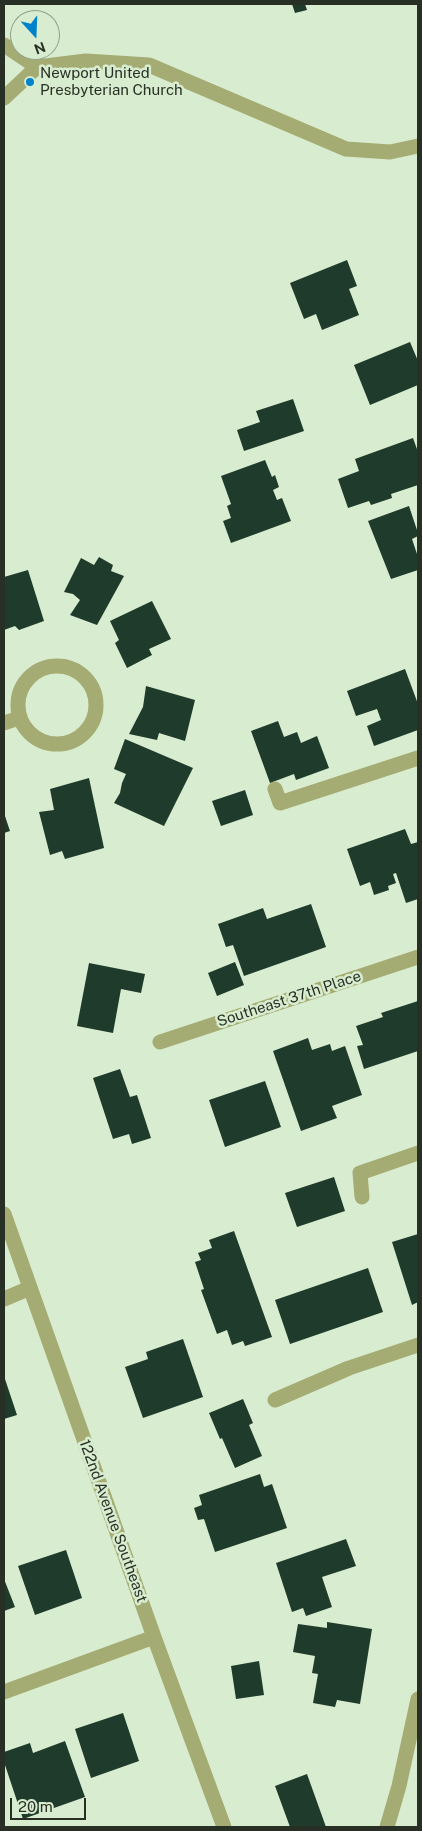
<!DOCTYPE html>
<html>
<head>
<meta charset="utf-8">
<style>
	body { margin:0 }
	#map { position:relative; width:422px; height:1831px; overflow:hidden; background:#d8eccf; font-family:"Public Sans",sans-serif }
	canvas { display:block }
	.frame { position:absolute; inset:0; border:5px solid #283025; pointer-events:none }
	.north { position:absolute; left:10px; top:10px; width:50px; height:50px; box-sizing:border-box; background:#d8eccf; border:1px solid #92a18b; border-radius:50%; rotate:160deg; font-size:14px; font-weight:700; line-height:20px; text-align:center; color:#283025 }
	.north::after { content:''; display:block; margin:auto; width:18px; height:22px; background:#0083cb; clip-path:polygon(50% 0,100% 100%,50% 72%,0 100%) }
	.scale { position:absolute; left:10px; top:1798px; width:76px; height:22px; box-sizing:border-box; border:2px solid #283025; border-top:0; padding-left:6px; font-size:15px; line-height:18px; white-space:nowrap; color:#283025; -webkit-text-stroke:4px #d8eccf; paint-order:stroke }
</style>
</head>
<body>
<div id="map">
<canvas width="422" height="1831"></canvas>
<div class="frame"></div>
<div class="north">N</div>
<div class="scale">20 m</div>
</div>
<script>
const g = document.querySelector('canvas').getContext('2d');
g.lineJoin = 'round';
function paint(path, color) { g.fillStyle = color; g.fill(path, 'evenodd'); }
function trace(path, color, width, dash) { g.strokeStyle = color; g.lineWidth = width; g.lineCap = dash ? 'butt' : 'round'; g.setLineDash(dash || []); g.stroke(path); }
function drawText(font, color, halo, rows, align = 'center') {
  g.font = font + ' "Public Sans",sans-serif'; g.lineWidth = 5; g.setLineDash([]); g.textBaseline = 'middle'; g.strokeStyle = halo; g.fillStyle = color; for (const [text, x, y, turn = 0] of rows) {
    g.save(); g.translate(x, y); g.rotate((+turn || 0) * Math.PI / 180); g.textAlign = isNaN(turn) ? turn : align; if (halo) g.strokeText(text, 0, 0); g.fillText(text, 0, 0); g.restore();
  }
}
const building = new Path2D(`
	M 292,4 L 305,4 L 307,10 L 295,13 Z
	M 347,260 L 357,286 L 349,289 L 359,315 L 322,330 L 316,314 L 304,319 L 290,283 Z
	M 410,342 L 418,361 L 418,385 L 370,405 L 354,365 Z
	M 293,399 L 304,431 L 244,451 L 237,430 L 260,422 L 256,411 Z
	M 413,438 L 418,452 L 418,485 L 391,494 L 392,498 L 371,505 L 369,501 L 348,508 L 338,479 L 359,471 L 355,459 Z
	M 265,460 L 272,477 L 275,475 L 279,487 L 273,490 L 277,500 L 282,498 L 291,521 L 231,543 L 223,521 L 231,518 L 227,506 L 231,504 L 221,476 Z
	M 409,506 L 418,533 L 418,536 L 412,539 L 418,557 L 418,570 L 391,579 L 368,521 Z
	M 99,557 L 113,565 L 111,571 L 124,576 L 97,625 L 70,615 L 80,600 L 73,594 L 64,592 L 81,558 L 94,565 Z
	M 28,570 L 44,621 L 19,630 L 15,626 L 4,630 L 4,577 Z
	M 152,601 L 171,639 L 149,649 L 152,655 L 127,668 L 115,643 L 119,640 L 110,621 Z
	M 405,669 L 418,704 L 418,730 L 374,746 L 367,726 L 381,720 L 377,709 L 356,716 L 347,691 Z
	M 146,686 L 195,700 L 185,741 L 159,733 L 157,740 L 129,734 L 143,707 Z
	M 278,721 L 284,737 L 297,732 L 301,743 L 317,736 L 329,768 L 296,780 L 294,774 L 270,783 L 251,731 Z
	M 125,739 L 193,768 L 164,826 L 114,803 L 120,793 L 122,783 L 126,774 L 114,769 Z
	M 89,778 L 104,848 L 65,859 L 62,851 L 50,855 L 39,812 L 54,810 L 50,789 Z
	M 245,790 L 253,815 L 221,826 L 212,801 Z
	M 4,813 L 10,831 L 4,833 Z
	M 405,829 L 411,844 L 418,842 L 418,899 L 406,903 L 396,873 L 393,874 L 396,883 L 388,886 L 389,890 L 374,895 L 370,882 L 360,886 L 347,849 Z
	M 311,904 L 326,947 L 244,976 L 233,945 L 226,947 L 218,924 L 263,908 L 267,919 Z
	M 235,962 L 244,985 L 217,996 L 208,973 Z
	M 89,963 L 145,974 L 141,993 L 121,989 L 113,1033 L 77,1026 Z
	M 418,1001 L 418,1051 L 364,1069 L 357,1046 L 363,1045 L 356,1026 L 383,1017 L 381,1013 Z
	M 308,1038 L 312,1050 L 330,1044 L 332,1051 L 345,1046 L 362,1095 L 332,1106 L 337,1118 L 301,1131 L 273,1051 Z
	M 120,1069 L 130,1097 L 137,1095 L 151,1138 L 132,1144 L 129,1134 L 113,1139 L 93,1078 Z
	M 265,1081 L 281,1127 L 225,1147 L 209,1100 Z
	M 334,1177 L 345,1211 L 297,1227 L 285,1193 Z
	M 234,1231 L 272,1337 L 245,1346 L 243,1341 L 232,1345 L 227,1330 L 217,1334 L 201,1290 L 204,1289 L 195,1262 L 201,1260 L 198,1253 L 212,1248 L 209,1240 Z
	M 418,1234 L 418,1302 L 412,1305 L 392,1242 Z
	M 368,1268 L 383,1312 L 290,1344 L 275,1300 Z
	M 183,1339 L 203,1397 L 143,1418 L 125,1367 L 148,1359 L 146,1352 Z
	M 4,1376 L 17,1415 L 4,1419 Z
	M 243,1399 L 253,1423 L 249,1425 L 262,1456 L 235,1468 L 222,1438 L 220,1439 L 209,1413 Z
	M 260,1474 L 264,1487 L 272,1484 L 287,1528 L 215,1552 L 204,1519 L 198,1520 L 194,1508 L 202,1505 L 199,1495 Z
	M 346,1539 L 356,1566 L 322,1577 L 332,1607 L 306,1616 L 303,1608 L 292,1612 L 276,1563 Z
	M 66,1550 L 82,1598 L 35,1615 L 18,1566 Z
	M 4,1579 L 15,1607 L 4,1611 Z
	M 327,1622 L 372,1629 L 360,1704 L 337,1700 L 335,1707 L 313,1703 L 318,1674 L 312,1673 L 315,1656 L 293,1652 L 298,1624 L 327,1628 Z
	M 259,1661 L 264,1695 L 236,1699 L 231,1666 Z
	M 123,1713 L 139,1761 L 91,1778 L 75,1729 Z
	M 65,1741 L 85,1797 L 23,1819 L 4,1762 L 4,1752 L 30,1743 L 33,1753 Z
	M 307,1774 L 326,1827 L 290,1827 L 275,1786 Z`);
const lane = new Path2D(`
	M 4,45 L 37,67
	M 4,98 L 37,67 L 86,61 L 149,65 L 346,149 L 390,152 L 418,146
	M 275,789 L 280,803 L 418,758
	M 362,1197 L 360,1173 L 418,1153
	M 275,1400 L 349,1368 L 418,1345`);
const street = new Path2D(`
	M18 705a39 39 0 1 1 78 0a39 39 0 1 1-78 0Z
	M 4,723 L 19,718
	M 160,1042 L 418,957
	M 4,1214 L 154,1637 L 224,1827
	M 4,1299 L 30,1288
	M 4,1692 L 154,1637
	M 387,1827 L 399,1786 L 418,1699`);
const markers = [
	[30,82,5,"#0083cb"]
];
const poiNames = [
	["Newport United",40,73],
	["Presbyterian Church",40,90]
];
const streetNames = [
	["Southeast 37th Place",289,999,-18],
	["122nd Avenue Southeast",113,1521,70]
];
paint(building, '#1f3b2b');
trace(lane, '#a5ac73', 15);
trace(street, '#a5ac73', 15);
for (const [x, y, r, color] of markers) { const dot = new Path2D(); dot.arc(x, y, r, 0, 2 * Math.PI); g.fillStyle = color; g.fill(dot); trace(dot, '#d8eccf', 2); }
drawText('15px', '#283025', '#d8eccf', poiNames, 'left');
drawText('15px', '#283025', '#d8eccf', streetNames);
</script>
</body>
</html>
